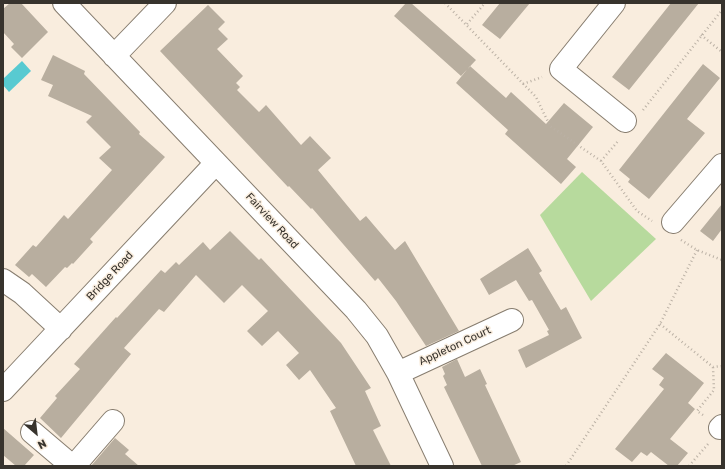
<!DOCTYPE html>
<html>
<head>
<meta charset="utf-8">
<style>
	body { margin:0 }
	#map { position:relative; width:725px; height:469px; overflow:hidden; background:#f9edde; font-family:Rubik,sans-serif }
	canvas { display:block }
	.frame { position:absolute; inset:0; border:4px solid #37332d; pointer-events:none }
	.north { position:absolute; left:16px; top:413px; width:40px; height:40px; -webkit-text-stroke:3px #f9edde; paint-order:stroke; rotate:152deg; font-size:11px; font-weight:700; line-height:16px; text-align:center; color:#37332d }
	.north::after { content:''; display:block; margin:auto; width:14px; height:18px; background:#37332d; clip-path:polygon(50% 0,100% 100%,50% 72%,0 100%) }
</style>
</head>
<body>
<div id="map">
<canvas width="725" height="469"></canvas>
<div class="frame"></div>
<div class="north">N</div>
</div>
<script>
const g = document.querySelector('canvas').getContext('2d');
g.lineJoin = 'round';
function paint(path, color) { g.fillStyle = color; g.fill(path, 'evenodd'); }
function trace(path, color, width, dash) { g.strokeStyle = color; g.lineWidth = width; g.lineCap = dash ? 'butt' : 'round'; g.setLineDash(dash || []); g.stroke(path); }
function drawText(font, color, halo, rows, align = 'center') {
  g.font = font + ' Rubik,sans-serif'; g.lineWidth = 3; g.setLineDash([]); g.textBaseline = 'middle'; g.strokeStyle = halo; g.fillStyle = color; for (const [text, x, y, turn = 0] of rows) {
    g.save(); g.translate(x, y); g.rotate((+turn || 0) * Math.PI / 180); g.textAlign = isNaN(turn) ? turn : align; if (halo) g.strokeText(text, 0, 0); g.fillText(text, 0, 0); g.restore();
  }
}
const green = new Path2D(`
	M 582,172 L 656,239 L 591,301 L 540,215 Z`);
const water = new Path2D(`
	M 22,61 L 31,71 L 9,92 L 3,85 L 3,79 Z`);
const building = new Path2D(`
	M 10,3 L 21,3 L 48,32 L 22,58 L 11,47 L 14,44 L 3,32 L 3,9 Z
	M 406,3 L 411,3 L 476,60 L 461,76 L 394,16 Z
	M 500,3 L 530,3 L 500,39 L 482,25 Z
	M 671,3 L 699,3 L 629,90 L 612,77 Z
	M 208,5 L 225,22 L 218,29 L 228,39 L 217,49 L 243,76 L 236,83 L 240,87 L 237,90 L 259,112 L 266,105 L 301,145 L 310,136 L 331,158 L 318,170 L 360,221 L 366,216 L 395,250 L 405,241 L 459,331 L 426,346 L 396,301 L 378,278 L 375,281 L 312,208 L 311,209 L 289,186 L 288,187 L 160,51 Z
	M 53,55 L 85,71 L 84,74 L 140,132 L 139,134 L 165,157 L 90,239 L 93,242 L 73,264 L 72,263 L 67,268 L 65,267 L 46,287 L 32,274 L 29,277 L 15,265 L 33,245 L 36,247 L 64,215 L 68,219 L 112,170 L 99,158 L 111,147 L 86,122 L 92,116 L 48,96 L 53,85 L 41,80 Z
	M 703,64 L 720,78 L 687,119 L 705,133 L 649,199 L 628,182 L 630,179 L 619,170 Z
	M 470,66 L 506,98 L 511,92 L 546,124 L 564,103 L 593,127 L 567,159 L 576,167 L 561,184 L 505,134 L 508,130 L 456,83 Z
	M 722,204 L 722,229 L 713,241 L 700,231 Z
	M 230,231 L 259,260 L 261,258 L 341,343 L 371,388 L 365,391 L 381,426 L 373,430 L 391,466 L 356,466 L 330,411 L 336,408 L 310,370 L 299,380 L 286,365 L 299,353 L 278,331 L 262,346 L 247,331 L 268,311 L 242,285 L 224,303 L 196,275 L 164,312 L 159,309 L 124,348 L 131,354 L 61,438 L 40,418 L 57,398 L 55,396 L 80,369 L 74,364 L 116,317 L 117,318 L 161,270 L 165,273 L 176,262 L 179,265 L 203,242 L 210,250 Z
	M 528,248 L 542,271 L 539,273 L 561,310 L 566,307 L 582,338 L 526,368 L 518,350 L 549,335 L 547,331 L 549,330 L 532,300 L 529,301 L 516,280 L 489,295 L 480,279 Z
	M 666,353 L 704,383 L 688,403 L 695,409 L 670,439 L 688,453 L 677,466 L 669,466 L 651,452 L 647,456 L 641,452 L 632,462 L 615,449 L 664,389 L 659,385 L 664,378 L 652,369 Z
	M 457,359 L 465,377 L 480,369 L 487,384 L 485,385 L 521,462 L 512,466 L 482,466 L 444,387 L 447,385 L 443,376 L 445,374 L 442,367 Z
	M 3,428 L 34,455 L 24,466 L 16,466 L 3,455 Z
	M 115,438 L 129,450 L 125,454 L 139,466 L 91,466 Z`);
const path = new Path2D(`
	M 445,3 L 536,97 L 550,126 L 601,161 L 637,211 L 652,221
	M 467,24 L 485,3
	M 701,35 L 722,52
	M 523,84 L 542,77
	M 643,110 L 722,10
	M 601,161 L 619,140
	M 681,240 L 697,250 L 722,260
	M 660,324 L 713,367 L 722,366
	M 703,415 L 697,411 L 714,390 L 713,367
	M 566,466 L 660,324 L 697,250
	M 689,466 L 708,444`);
const minor = new Path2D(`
	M 64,3 L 356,310 L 377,336 L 398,373 L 442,466
	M 614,3 L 561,69 L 625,121
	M 114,56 L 165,3
	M 673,222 L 722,165
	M 3,280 L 22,293 L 61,329
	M 398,373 L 512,320
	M 3,390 L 216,163
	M 720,428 L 722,426
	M 32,432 L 72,466
	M 74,466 L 113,421`);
const streetNames = [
	["Fairview Road",272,221,47],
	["Bridge Road",110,276,-47],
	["Appleton Court",455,346,-25]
];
paint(green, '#b7da9d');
paint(water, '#58cad1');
paint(building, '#b8ae9f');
trace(minor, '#877d6f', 24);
trace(path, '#bbb1a5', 2.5, [1, 3]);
trace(minor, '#fff', 22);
drawText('11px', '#37332d', '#f9edde', streetNames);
</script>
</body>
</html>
